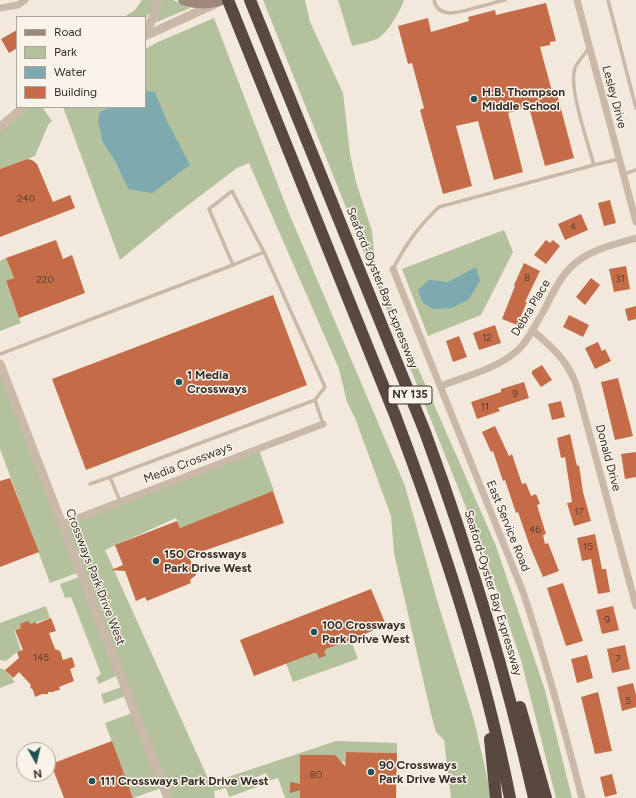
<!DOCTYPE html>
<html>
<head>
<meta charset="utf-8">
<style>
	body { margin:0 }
	#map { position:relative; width:636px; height:798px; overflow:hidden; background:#f2e9dc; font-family:Figtree,sans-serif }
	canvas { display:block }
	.legend { position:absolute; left:16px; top:16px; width:130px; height:92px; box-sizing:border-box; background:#f9f3e9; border:1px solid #aba49c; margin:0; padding:5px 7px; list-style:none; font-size:12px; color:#372e28 }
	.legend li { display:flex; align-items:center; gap:8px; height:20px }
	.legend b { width:20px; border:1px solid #aba49c }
	.north { position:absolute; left:16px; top:742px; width:40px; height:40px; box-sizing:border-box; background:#f9f3e9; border:1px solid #aba49c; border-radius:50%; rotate:172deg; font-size:11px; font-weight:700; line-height:16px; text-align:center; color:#372e28 }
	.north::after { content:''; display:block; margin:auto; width:14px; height:18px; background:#1e5158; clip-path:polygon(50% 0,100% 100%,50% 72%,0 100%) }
</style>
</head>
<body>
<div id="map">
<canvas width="636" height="798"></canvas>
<ul class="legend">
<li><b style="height:5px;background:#9e887a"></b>Road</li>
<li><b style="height:11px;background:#b3c19c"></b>Park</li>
<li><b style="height:11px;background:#7caaaf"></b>Water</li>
<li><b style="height:11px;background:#c46c48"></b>Building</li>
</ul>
<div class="north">N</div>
</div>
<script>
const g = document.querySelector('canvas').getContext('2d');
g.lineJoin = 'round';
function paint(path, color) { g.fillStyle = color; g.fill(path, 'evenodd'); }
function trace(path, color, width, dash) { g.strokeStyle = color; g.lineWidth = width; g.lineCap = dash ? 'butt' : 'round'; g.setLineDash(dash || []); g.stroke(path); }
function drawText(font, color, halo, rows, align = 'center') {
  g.font = font + ' Figtree,sans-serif'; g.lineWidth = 3; g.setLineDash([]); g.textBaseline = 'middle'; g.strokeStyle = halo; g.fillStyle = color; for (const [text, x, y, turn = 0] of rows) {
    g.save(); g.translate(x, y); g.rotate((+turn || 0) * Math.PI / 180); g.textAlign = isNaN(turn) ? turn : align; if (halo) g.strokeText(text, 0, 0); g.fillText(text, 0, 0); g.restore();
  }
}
const green = new Path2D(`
	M 142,0 L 153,0 L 151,19 L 148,13 L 147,17 L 145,18 L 145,17 L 124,17 L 135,10 Z
	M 161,0 L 173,0 L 190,8 L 157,22 L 156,21 Z
	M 263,0 L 305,0 L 310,22 L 343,93 L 350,154 L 356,182 L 372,231 L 376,272 L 496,546 L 545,690 L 572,798 L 556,798 L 521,660 L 485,555 Z
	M 338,0 L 404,0 C 400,11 388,33 377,39 C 370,42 360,44 352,46 Z
	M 214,18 L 288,211 L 405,486 L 437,600 L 474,720 L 492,798 L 451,798 L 444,740 L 436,732 L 431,714 L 394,553 L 391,516 L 355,418 L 347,402 L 339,369 L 249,163 L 237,168 L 175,215 L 120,260 L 63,107 L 112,107 L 103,143 L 115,161 L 128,189 L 168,123 L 155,93 L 145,91 L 145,49 L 158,42 Z
	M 25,107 L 42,107 L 52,121 L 48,125 L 35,156 L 0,169 L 0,129 Z
	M 504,230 L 513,252 L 481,315 L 428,336 L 402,269 Z
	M 6,258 L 14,278 L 6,282 L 21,323 L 0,331 L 0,261 Z
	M 0,368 L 62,524 L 259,450 L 274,491 L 180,528 L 176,518 L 105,550 L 210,783 L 336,741 L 397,743 L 397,753 L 346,752 L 345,762 L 336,762 L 335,755 L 301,755 L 300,798 L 285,798 L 278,778 L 268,781 L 266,773 L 254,778 L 257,787 L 229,797 L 226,788 L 214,791 L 215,798 L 168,798 L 164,787 L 133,798 L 105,723 L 135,712 L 128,695 L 104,704 L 101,694 L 125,686 L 120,674 L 99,684 L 96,678 L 101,674 L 71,597 L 65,598 L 60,584 L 79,577 L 77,573 L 50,583 L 0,449 Z
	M 46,606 L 50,618 L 14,630 L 21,651 L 17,652 L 6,661 L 0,660 L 0,623 Z
	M 351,640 L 358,659 L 293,682 L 286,663 Z
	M 0,668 L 5,670 L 15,682 L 0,688 Z`);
const water = new Path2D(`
	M 145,91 L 155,92 L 168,123 L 190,165 L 152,193 L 128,189 L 115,161 L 103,143 L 98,121 L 100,112 L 112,107 L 145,107 Z
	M 476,267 L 480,281 L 469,299 L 452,308 L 433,309 L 423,303 L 418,290 L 429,280 L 448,282 Z`);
const building = new Path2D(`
	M 546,3 L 556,41 L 550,42 L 550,45 L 540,47 L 553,95 L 557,94 L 574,158 L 545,166 L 529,107 L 508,113 L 523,172 L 494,180 L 478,121 L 456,126 L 472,186 L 443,194 L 420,110 L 424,108 L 412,63 L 408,64 L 398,26 L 428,18 L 431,32 L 469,21 L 468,17 L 495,10 L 496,15 Z
	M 17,30 L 17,48 L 9,53 L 1,39 Z
	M 27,159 L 32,160 L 37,164 L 53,202 L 70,195 L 75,208 L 0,237 L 0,169 Z
	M 610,200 L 616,223 L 604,226 L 598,203 Z
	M 581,214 L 588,230 L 565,240 L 558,224 Z
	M 56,240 L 63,259 L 72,255 L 85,293 L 19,318 L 6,281 L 14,278 L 6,258 Z
	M 546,240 L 550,243 L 553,240 L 560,246 L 546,264 L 534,255 Z
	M 524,263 L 540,271 L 525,302 L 527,302 L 517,325 L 502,319 L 515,286 L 514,285 Z
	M 626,266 L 630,289 L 614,292 L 609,269 Z
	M 591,278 L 600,285 L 585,305 L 576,297 Z
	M 273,295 L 307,385 L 86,470 L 52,379 Z
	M 636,306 L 636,319 L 628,321 L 625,309 Z
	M 569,315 L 589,325 L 583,337 L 563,327 Z
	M 495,325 L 501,343 L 479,350 L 473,333 Z
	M 459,336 L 467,357 L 453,362 L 446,341 Z
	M 598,342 L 602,351 L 605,349 L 611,361 L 595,369 L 585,348 Z
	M 542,365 L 552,380 L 541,387 L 532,374 L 532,371 Z
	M 618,378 L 633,436 L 615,440 L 601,382 Z
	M 524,382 L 529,398 L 498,408 L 500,411 L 477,419 L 471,402 L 501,392 L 501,389 Z
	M 561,401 L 565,417 L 552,420 L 548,404 Z
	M 495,426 L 509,456 L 512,454 L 522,484 L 526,483 L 531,496 L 536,494 L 540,504 L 537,505 L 546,534 L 543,535 L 545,544 L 548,543 L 559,571 L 543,577 L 529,544 L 518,512 L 516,513 L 505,480 L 503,481 L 493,451 L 491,452 L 482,432 Z
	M 570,434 L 577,466 L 579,465 L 583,492 L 591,521 L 574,526 L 567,503 L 572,502 L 565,457 L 561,458 L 557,438 Z
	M 636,452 L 636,477 L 625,479 L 621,454 Z
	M 10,478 L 39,552 L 0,567 L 0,481 Z
	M 273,491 L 284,523 L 189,556 L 196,575 L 190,580 L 191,583 L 147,601 L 145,597 L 136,601 L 125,571 L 111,570 L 123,565 L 115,545 L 177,521 L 180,528 Z
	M 595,534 L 602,569 L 606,569 L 610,592 L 598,594 L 591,559 L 582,561 L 577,538 Z
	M 563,583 L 583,641 L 566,646 L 547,588 Z
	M 371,589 L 386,625 L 351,640 L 326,649 L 326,650 L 324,651 L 326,656 L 319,658 L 317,653 L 314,653 L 254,676 L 240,640 Z
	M 613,606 L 619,630 L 602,634 L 596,610 Z
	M 51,618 L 56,631 L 49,633 L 55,649 L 60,651 L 63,660 L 72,657 L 75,667 L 70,669 L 74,681 L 59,687 L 60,690 L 54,691 L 54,692 L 48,692 L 48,694 L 42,694 L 35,697 L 33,690 L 30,687 L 31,685 L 19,672 L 13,678 L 5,670 L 19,658 L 17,652 L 23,650 L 15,630 L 21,628 L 20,624 L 28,621 L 30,624 L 36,622 L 36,624 Z
	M 625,645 L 630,669 L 612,673 L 607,649 Z
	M 587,655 L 593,678 L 577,683 L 571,659 Z
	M 633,683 L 636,695 L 636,707 L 622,711 L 617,687 Z
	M 598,692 L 612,751 L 595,754 L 581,697 Z
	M 112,741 L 133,798 L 64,798 L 51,764 Z
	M 346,752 L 397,753 L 396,798 L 300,798 L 300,790 L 290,793 L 290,782 L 300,784 L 300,755 L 335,755 L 345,766 Z
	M 612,774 L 617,794 L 605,797 L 600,777 Z`);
const service = new Path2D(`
	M 434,0 C 438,21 464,11 478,7 C 487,5 496,2 505,0
	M 608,0 L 636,108
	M 589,48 C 585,54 578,61 575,68 C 568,87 588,143 594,165
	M 624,174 L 636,170
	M 264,252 L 233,265 L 209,209 L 232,191 L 264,252 L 325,387 L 315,400 L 323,424
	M 393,269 C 406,244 418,227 439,207 L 594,165 L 619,159
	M 0,354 L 233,265
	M 90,484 L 110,477
	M 120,501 L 110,477 L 315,400`);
const minor = new Path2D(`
	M 577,0 L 636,222
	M 0,8 L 18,5 L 25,0
	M 393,269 L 523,592 C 546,660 564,728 582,798
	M 532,330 C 552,347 567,360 576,384 L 636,606
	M 441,386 C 466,376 497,369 518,350 C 529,340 535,325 543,312 C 551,297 558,280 570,268 C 587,250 613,245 636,238
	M 62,524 L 323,424`);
const tertiary = new Path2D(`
	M 145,29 C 154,20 156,13 157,0
	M 145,36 L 215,4
	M 0,127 L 24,107
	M 0,364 L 168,798`);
const secondary = new Path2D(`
	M 183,0 C 194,4 211,5 222,0`);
const motorway = new Path2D(`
	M 228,0 L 395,415 C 442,540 484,667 510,798
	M 250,0 L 425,432 C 469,552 506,674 534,798
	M 520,707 L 546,798
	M 490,739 L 496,798`);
const markers = [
	[474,99,4,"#1e5158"],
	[179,382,4,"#1e5158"],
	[156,561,4,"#1e5158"],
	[314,632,4,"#1e5158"],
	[371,772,4,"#1e5158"],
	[92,781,4,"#1e5158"]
];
const numberNames = [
	["240",26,199],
	["4",573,227],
	["8",527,278],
	["31",620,279],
	["220",45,280],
	["12",487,338],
	["9",515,394],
	["11",485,407],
	["17",579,512],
	["46",535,530],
	["15",588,547],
	["9",607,620],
	["145",41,658],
	["7",618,659],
	["5",628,701],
	["80",316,775]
];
const shields = [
	[410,395,44]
];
const shieldNames = [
	["NY 135",410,395]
];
const poiNames = [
	["H.B. Thompson",482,92],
	["Middle School",482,106],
	["1 Media",187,375],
	["Crossways",187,389],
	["150 Crossways",164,554],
	["Park Drive West",164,568],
	["100 Crossways",322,625],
	["Park Drive West",322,639],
	["90 Crossways",379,765],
	["Park Drive West",379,779],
	["111 Crossways Park Drive West",100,781]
];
const streetNames = [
	["Lesley Drive",614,97,75],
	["Seaford-Oyster Bay Expressway",382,288,68],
	["Debra Place",531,308,-59],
	["Donald Drive",608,458,75],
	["Media Crossways",188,463,-21],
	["East Service Road",508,526,68],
	["Crossways Park Drive West",95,577,69],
	["Seaford-Oyster Bay Expressway",493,593,73]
];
paint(green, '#b3c19c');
paint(water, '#7caaaf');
paint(building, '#c46c48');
trace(service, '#cab9a8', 3.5);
trace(minor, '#cab9a8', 7);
trace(tertiary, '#cab9a8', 9);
trace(secondary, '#9e887a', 10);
trace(motorway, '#584840', 12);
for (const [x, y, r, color] of markers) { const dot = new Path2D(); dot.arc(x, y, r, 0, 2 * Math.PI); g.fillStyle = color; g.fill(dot); trace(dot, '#f9f3e9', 1.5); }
drawText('10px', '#5a3e30', null, numberNames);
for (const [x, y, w] of shields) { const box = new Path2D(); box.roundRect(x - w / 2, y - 9, w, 18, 3); g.fillStyle = '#f9f3e9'; g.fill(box); trace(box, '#372e28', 1); }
drawText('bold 11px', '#372e28', null, shieldNames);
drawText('bold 12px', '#372e28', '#f9f3e9', poiNames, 'left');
drawText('12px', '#372e28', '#f9f3e9', streetNames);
</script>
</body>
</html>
